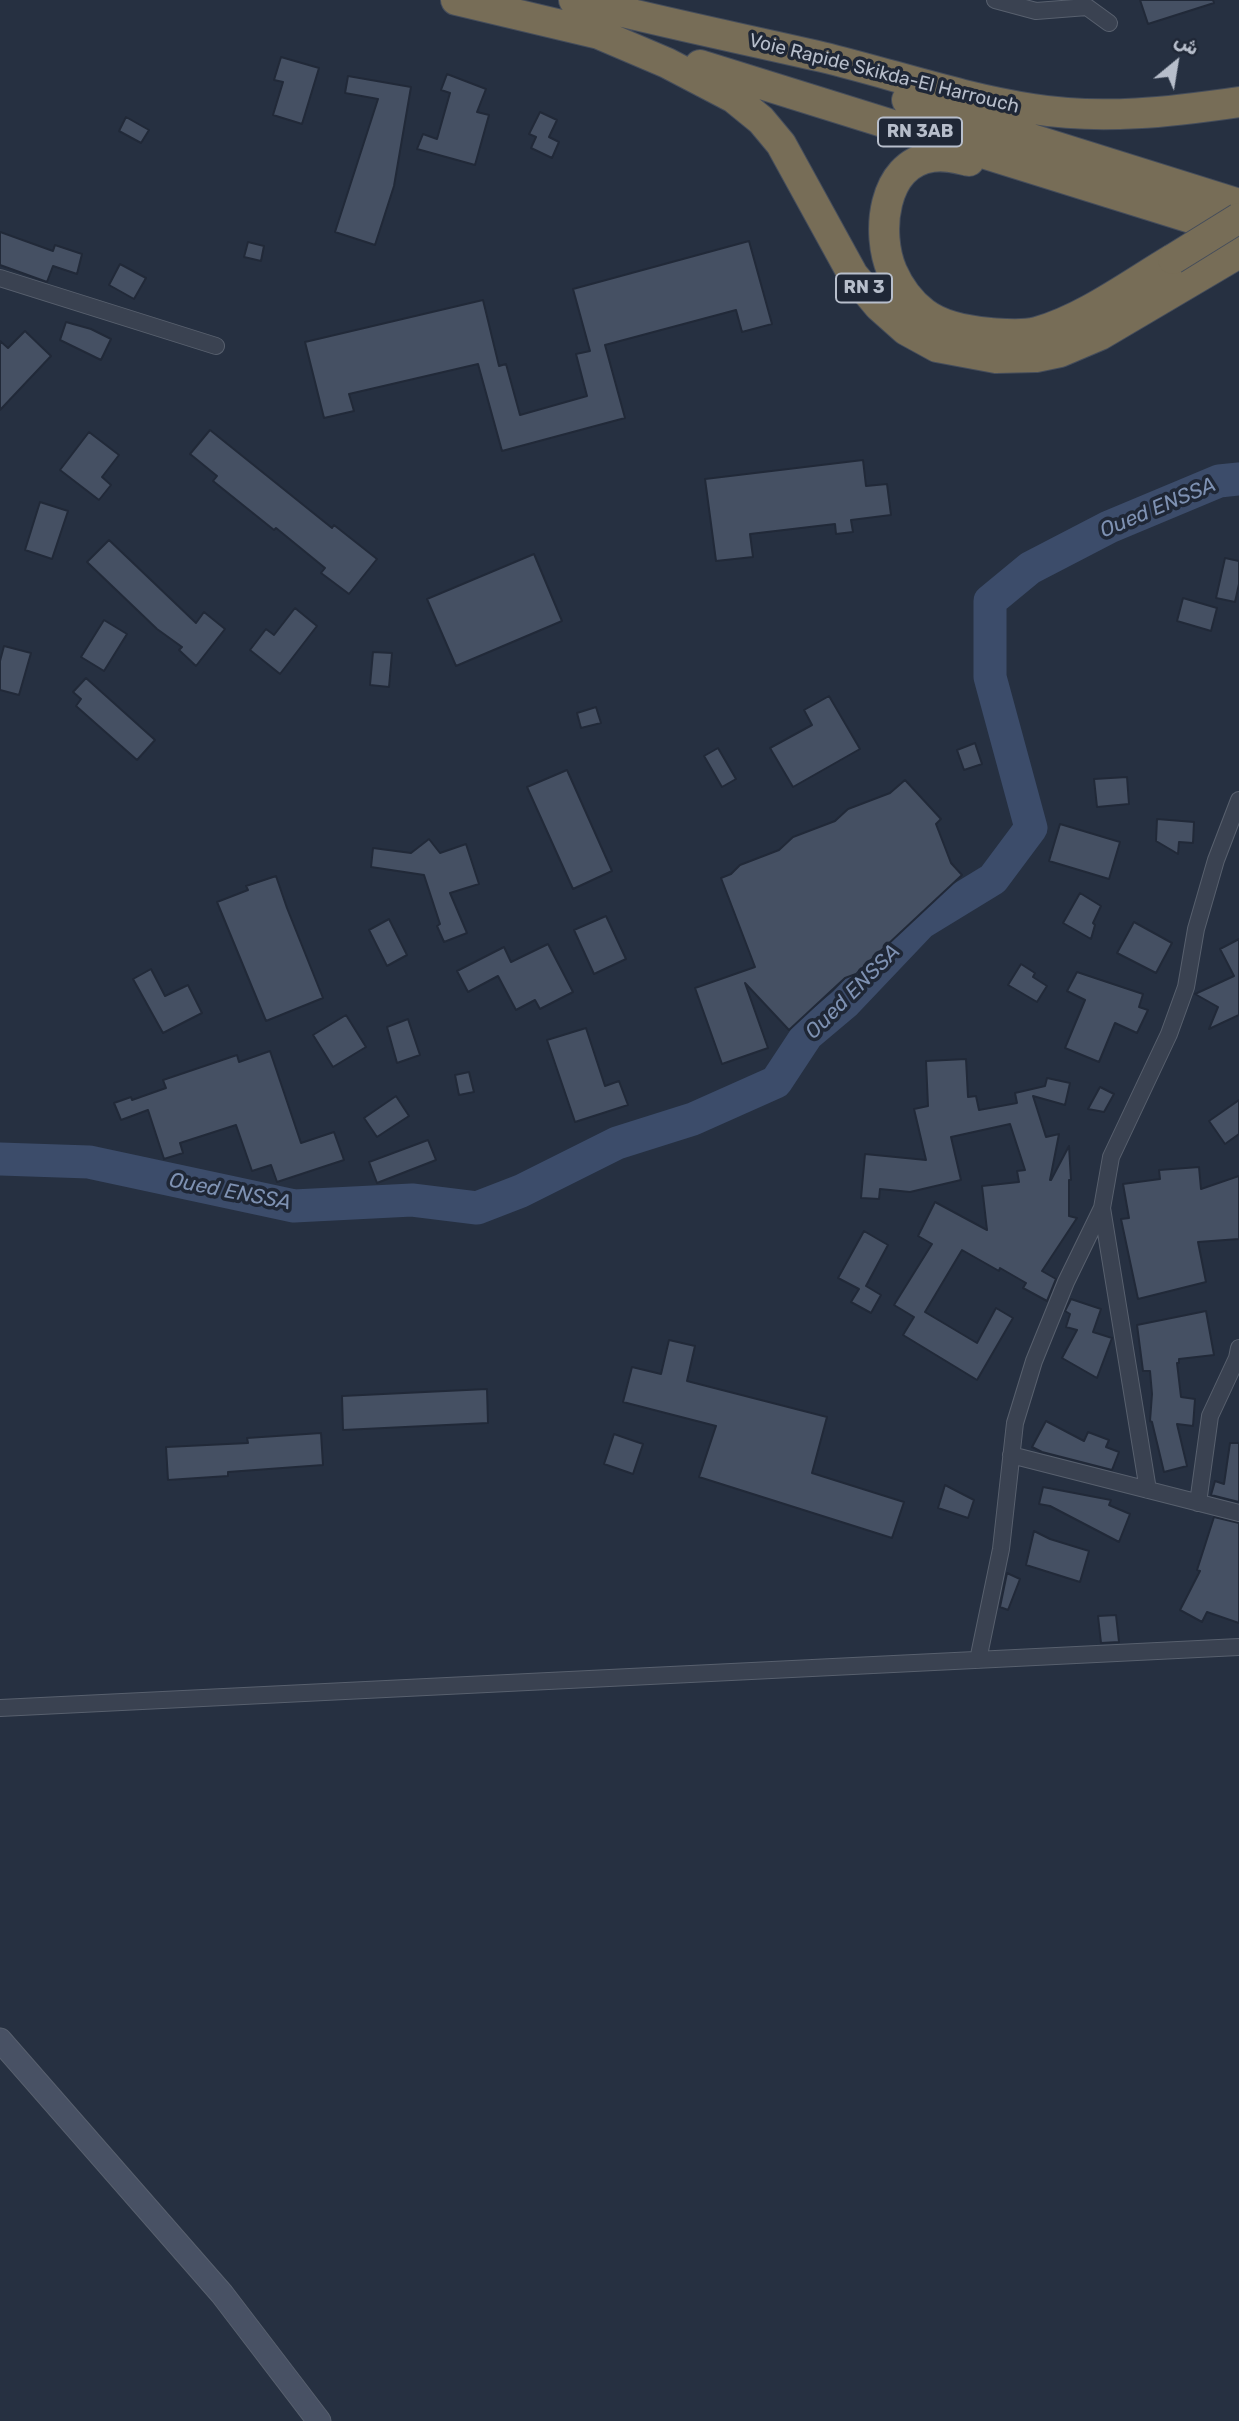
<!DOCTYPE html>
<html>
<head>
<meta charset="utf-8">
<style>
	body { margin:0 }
	#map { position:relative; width:1239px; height:2421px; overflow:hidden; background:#263041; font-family:Rubik,"Noto Sans Arabic",sans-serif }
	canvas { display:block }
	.north { position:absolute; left:1141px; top:28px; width:70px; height:70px; -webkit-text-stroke:5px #1f2736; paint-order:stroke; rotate:30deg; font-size:19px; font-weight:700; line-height:28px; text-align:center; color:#b7becb }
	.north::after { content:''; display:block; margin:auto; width:24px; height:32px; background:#b7becb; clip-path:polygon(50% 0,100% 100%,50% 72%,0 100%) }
</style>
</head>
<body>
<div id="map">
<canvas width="1239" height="2421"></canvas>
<div class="north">ش</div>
</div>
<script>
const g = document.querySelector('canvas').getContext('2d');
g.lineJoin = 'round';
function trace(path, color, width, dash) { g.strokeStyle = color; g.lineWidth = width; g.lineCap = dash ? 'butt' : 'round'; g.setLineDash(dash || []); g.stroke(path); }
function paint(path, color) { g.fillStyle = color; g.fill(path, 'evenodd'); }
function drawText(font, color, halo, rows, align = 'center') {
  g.font = font + ' Rubik,sans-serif'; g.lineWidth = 7; g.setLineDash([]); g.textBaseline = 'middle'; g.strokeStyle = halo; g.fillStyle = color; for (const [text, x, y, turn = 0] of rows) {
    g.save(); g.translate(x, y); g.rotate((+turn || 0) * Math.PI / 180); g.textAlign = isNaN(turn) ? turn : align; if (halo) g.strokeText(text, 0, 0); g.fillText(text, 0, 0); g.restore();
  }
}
const river = new Path2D(`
	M 0,1159 L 89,1162 L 294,1206 L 412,1200 L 477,1208 L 521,1191 L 617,1143 L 693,1119 L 776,1082 L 807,1035 L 845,1003 L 921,923 L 993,879 L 1031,828 L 990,677 L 990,601 L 1030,568 L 1109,527 L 1219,481 L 1239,479`);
const building = new Path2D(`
	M 1140,0 L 1213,0 L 1214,3 L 1148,24 Z
	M 281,57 L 319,68 L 302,124 L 273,115 L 283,82 L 274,80 Z
	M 447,74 L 486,89 L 477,112 L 489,115 L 475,165 L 417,149 L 423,134 L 437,139 L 450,93 L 441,90 Z
	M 348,76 L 411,87 L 394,186 L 375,245 L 335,232 L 378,99 L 345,93 Z
	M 540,112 L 557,120 L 549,137 L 559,142 L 552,158 L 531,148 L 536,137 L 529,134 Z
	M 126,117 L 149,130 L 141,143 L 119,131 Z
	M 0,232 L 53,251 L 55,245 L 82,254 L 77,274 L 53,266 L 47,282 L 0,265 Z
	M 749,241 L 772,324 L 742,332 L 736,310 L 605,345 L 625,418 L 502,451 L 478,364 L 349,394 L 354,411 L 324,418 L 305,342 L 483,300 L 499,366 L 506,364 L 520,415 L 587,396 L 576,354 L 590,351 L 573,289 Z
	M 248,242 L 264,246 L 261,261 L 244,257 Z
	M 120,264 L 146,278 L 134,299 L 109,285 Z
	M 66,322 L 91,329 L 111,339 L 101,360 L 60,340 Z
	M 25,331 L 51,356 L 0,410 L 0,341 L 8,348 Z
	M 210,430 L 332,528 L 334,525 L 377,559 L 349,594 L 321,573 L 325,568 L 276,528 L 274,530 L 213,481 L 217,476 L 190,454 Z
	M 89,432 L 119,455 L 102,477 L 111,485 L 99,500 L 60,470 Z
	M 863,460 L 866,486 L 887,484 L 891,515 L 851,520 L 853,532 L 836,534 L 835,524 L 750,534 L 753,557 L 716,561 L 705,479 Z
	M 40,502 L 68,511 L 52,559 L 25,550 Z
	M 109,540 L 196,623 L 204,612 L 225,629 L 196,666 L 179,650 L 182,647 L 157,629 L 87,562 Z
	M 534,554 L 562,621 L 456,666 L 427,599 Z
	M 1225,558 L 1239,561 L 1239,584 L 1235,602 L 1216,598 Z
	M 1183,598 L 1217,608 L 1211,631 L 1177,621 Z
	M 295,608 L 317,626 L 280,674 L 250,650 L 266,629 L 274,635 Z
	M 104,620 L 127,634 L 104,671 L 81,657 Z
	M 4,646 L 31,653 L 19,695 L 0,690 L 0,661 Z
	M 373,652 L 392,653 L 389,687 L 370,685 Z
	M 86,678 L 155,740 L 137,760 L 76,706 L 81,699 L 73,692 Z
	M 829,696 L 860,749 L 793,787 L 770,748 L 812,725 L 804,710 Z
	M 596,707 L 601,723 L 581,728 L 577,713 Z
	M 975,743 L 982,764 L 964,770 L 957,750 Z
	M 718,748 L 736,779 L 722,787 L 704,756 Z
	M 567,770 L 612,871 L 573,889 L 527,787 Z
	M 1127,777 L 1129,804 L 1097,807 L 1094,779 Z
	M 905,780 L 941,819 L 936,824 L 951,863 L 962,875 L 856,974 L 845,978 L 789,1030 L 745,983 L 768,1048 L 722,1064 L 695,988 L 755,967 L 721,878 L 731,874 L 740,865 L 779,850 L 793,837 L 835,821 L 848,809 L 890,793 Z
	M 1157,819 L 1194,822 L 1193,843 L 1179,842 L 1178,854 L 1156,841 Z
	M 1060,824 L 1120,842 L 1109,879 L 1049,861 Z
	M 429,839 L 440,853 L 466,844 L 479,884 L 450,893 L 467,933 L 444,942 L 437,926 L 440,924 L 424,875 L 371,867 L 373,848 L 411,853 Z
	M 276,876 L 287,908 L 323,998 L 266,1021 L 217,902 L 248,890 L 246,886 Z
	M 1080,893 L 1101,906 L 1093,923 L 1095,925 L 1091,939 L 1063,923 Z
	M 606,916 L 626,959 L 594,974 L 574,930 Z
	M 389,919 L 407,955 L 387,966 L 369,930 Z
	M 1134,922 L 1172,943 L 1156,973 L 1117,953 Z
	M 1239,939 L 1239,1015 L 1209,1029 L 1218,1007 L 1195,994 L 1234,976 L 1220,949 Z
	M 548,944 L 573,992 L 540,1009 L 535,1000 L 516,1010 L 498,976 L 468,992 L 457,971 L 504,947 L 511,962 Z
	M 1021,964 L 1035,973 L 1033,977 L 1047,986 L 1037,1002 L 1008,985 Z
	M 151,969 L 165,996 L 188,985 L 202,1013 L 163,1033 L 133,979 Z
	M 1077,972 L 1143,994 L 1139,1007 L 1148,1010 L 1137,1033 L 1115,1023 L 1099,1062 L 1065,1048 L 1085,1000 L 1067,991 Z
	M 346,1015 L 366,1047 L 333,1067 L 313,1035 Z
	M 408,1019 L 420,1055 L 397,1063 L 387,1027 Z
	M 586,1028 L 605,1086 L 619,1081 L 628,1105 L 575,1122 L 547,1040 Z
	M 270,1051 L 301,1143 L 334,1132 L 344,1160 L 277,1182 L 271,1165 L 252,1171 L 236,1125 L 180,1143 L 183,1153 L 164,1159 L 148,1110 L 121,1120 L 114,1103 L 131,1097 L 132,1100 L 166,1088 L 163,1080 L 237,1055 L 239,1062 Z
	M 966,1059 L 968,1097 L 976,1096 L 979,1110 L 1017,1103 L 1015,1093 L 1045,1086 L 1047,1078 L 1070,1083 L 1065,1105 L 1033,1096 L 1046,1137 L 1059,1134 L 1050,1180 L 1051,1180 L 1069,1146 L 1071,1180 L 1069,1180 L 1069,1216 L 1077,1218 L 1042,1271 L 1056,1279 L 1047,1301 L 1023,1288 L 1026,1283 L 1000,1268 L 999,1271 L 962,1250 L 925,1312 L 977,1343 L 996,1308 L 1013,1318 L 977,1380 L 903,1335 L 914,1317 L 894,1305 L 932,1244 L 918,1236 L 935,1202 L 987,1230 L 982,1186 L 1019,1182 L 1017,1171 L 1025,1170 L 1010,1124 L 951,1137 L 961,1180 L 910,1192 L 880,1189 L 879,1199 L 861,1198 L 865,1154 L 926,1160 L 914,1109 L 928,1106 L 926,1061 Z
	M 469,1072 L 474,1092 L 459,1095 L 455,1075 Z
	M 1100,1087 L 1114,1094 L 1104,1112 L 1088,1109 Z
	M 396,1096 L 409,1116 L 377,1137 L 364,1118 Z
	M 1239,1100 L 1239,1134 L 1225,1144 L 1209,1121 Z
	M 428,1140 L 436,1160 L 377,1183 L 369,1162 Z
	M 1199,1167 L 1201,1189 L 1239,1176 L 1239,1239 L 1198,1242 L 1206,1282 L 1138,1299 L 1121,1219 L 1129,1218 L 1123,1184 L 1160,1179 L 1159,1170 Z
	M 864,1231 L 888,1245 L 866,1286 L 881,1295 L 871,1313 L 851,1302 L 859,1289 L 838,1278 Z
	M 1071,1299 L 1101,1309 L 1093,1332 L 1112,1338 L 1097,1378 L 1062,1358 L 1077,1330 L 1066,1327 L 1070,1314 L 1065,1311 Z
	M 1206,1311 L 1214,1355 L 1179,1359 L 1179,1363 L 1177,1363 L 1181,1397 L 1195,1399 L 1193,1426 L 1177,1424 L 1187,1466 L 1164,1472 L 1152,1422 L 1150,1421 L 1152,1394 L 1150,1371 L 1143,1371 L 1137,1325 Z
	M 669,1340 L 695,1346 L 687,1381 L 827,1417 L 812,1473 L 904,1502 L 892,1538 L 699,1477 L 716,1426 L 623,1402 L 632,1367 L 661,1374 Z
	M 487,1389 L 488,1423 L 343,1430 L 342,1396 Z
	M 1046,1421 L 1084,1441 L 1088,1432 L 1109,1440 L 1106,1447 L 1119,1452 L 1112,1470 L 1042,1452 L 1032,1447 Z
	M 321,1433 L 323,1465 L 228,1472 L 228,1476 L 168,1480 L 166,1447 L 248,1443 L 247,1438 Z
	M 614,1434 L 643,1444 L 633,1474 L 604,1464 Z
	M 1230,1443 L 1239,1443 L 1239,1502 L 1211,1495 L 1215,1481 L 1224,1484 Z
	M 945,1485 L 974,1500 L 968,1518 L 938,1508 Z
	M 1043,1487 L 1111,1500 L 1109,1505 L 1130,1514 L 1119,1542 L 1050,1506 L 1039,1504 Z
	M 1214,1517 L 1239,1523 L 1239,1623 L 1207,1612 L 1202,1622 L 1180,1610 L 1200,1571 L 1197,1570 Z
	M 1034,1531 L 1050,1539 L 1089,1551 L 1080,1582 L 1026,1565 Z
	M 1007,1573 L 1020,1579 L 1008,1610 L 1000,1607 Z
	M 1116,1615 L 1119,1642 L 1101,1643 L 1098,1616 Z`);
const street = new Path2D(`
	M 995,0 L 1036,11 L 1087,7 L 1109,23
	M 0,278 L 216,346
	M 1102,1208 L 1148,1490
	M 1011,1455 L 1239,1513
	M 1198,1503 L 1210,1416 L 1237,1358 L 1239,1348
	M 978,1660 L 1001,1549 L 1015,1423 L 1034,1361 L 1066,1282 L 1102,1208 L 1111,1157 L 1169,1034 L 1186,987 L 1196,929 L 1216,860 L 1239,800
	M 0,1708 L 1239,1647`);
const secondary = new Path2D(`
	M 0,2040 L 222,2294 L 319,2421`);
const highway = new Path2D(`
	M 456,0 L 599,34 L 667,63 L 734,98 L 761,120 L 781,144 L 853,275 L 879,306 L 906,330 L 937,347 L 996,358 L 1036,357 L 1060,352 L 1100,335 L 1239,253
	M 574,0 C 656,21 739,38 822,57 C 892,74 961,98 1033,109 C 1101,120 1171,112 1239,102
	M 700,65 L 1239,233
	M 907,100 L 1239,204
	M 969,161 C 956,158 945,155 932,157 C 882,164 876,234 892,271 C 899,287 911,303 924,313 C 942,327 967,331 990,333 C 1005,334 1022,336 1037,332 C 1084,319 1131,284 1173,259`);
const highwayBridge = new Path2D(`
	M 1173,259 L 1239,218`);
const shields = [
	[920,132,84],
	[864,288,56]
];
const shieldNames = [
	["RN 3AB",920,132],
	["RN 3",864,288]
];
const streetNames = [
	["Voie Rapide Skikda-El Harrouch",884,74,14]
];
const waterNames = [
	["Oued ENSSA",1158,508,-23],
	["Oued ENSSA",853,992,-45],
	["Oued ENSSA",230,1192,11]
];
trace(river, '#3c4c6a', 33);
paint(building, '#455063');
trace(building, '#212938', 2);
trace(street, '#58606e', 18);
trace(secondary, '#58606e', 25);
trace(highway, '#454d5b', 32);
trace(street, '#3a4251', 16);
trace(secondary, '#485164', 23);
trace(highway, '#776d57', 30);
trace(highwayBridge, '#454d5b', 32, []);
trace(highwayBridge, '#776d57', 30);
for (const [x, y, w] of shields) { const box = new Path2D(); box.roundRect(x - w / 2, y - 14.5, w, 29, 5); g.fillStyle = '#1f2736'; g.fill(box); trace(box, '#b7becb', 2); }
drawText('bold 18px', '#b7becb', null, shieldNames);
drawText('19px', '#b7becb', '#1f2736', streetNames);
drawText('italic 21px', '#7e91b2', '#1f2736', waterNames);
</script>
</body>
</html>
